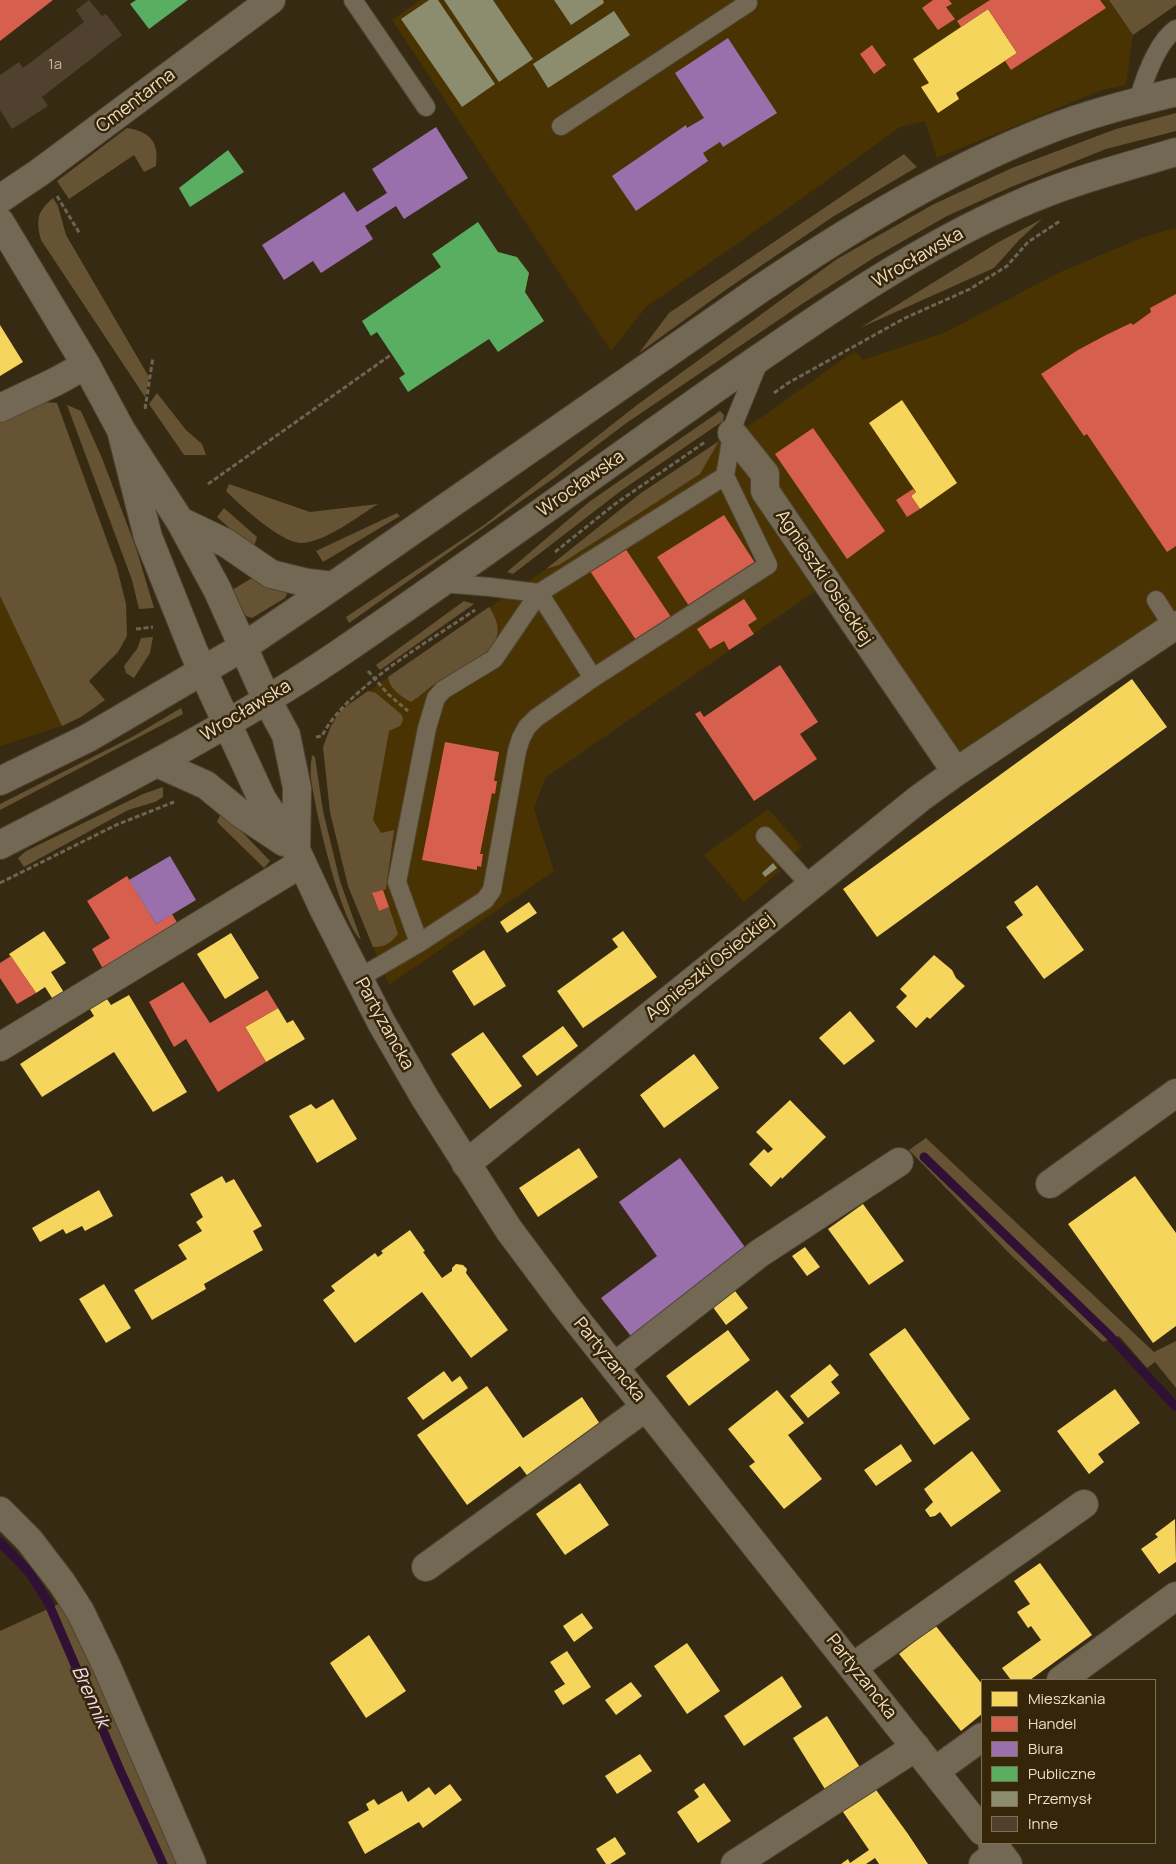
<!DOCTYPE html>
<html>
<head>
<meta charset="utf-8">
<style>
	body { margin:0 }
	#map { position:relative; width:1176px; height:1864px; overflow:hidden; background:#362a12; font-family:Manrope,sans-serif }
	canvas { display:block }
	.legend { position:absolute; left:981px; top:1679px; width:175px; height:165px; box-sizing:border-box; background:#362609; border:1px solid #806f53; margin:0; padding:6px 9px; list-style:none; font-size:15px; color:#eeddc2 }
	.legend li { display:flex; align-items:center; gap:10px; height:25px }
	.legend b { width:25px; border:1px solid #806f53 }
</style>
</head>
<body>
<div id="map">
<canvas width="1176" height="1864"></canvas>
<ul class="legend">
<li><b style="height:14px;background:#f6d55c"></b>Mieszkania</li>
<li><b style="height:14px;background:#d6604d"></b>Handel</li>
<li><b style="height:14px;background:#9970ab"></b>Biura</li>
<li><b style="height:14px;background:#5aae61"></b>Publiczne</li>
<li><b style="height:14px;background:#8c8c6e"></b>Przemysł</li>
<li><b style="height:14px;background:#4f412e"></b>Inne</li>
</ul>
</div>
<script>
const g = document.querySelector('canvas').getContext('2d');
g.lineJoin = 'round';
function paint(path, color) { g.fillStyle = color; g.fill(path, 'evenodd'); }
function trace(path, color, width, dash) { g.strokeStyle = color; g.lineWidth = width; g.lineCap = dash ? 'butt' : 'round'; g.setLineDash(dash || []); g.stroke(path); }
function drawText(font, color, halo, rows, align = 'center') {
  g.font = font + ' Manrope,sans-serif'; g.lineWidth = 5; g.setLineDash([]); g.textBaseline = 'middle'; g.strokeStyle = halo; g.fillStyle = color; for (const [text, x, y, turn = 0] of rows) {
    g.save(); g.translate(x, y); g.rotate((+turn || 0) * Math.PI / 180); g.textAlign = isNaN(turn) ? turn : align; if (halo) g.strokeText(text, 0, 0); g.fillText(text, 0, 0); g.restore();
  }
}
const built = new Path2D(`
	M 420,0 L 1109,0 L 1133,35 L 1126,85 L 1102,90 L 937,158 L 925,121 L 900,127 L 790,207 L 646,307 L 611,351 L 392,20 Z
	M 1176,228 L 1176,625 L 956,772 L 827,583 L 545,778 L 534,809 L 554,871 L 389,985 L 348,886 L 330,812 L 323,747 L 331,726 L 341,710 L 546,569 L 559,565 L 700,474 L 719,441 L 753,423 L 855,351 L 863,360 L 944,333 L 1060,272 L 1144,237 Z
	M 0,596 L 62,726 L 0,746 Z
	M 768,809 L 802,847 L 778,867 L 780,871 L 744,902 L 704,855 Z`);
const green = new Path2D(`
	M 1109,0 L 1176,0 L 1176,5 L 1133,35 Z
	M 1176,113 L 1176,131 L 1106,149 L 1011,187 L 947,216 L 875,257 L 802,304 L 625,424 L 554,478 L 349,623 L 346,617 L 484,525 L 637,405 L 837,259 L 934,204 L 1012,168 L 1116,129 Z
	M 127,128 C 151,132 159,142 156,166 L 144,172 L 134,155 L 69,199 L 57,181 Z
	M 904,154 L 917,167 L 834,216 L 727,289 L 639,353 L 669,313 Z
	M 53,198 L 58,206 L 66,235 L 149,377 L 145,397 L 41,240 C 36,219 37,212 53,198 Z
	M 1042,219 L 1019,240 L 994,268 L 860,328 L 997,243 Z
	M 157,393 L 186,430 L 202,444 L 206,455 L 184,455 L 149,404 Z
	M 43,402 L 57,403 L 117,568 L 126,604 L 127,636 L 118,652 L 89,681 L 105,700 L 81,717 L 62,726 L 0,596 L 0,422 Z
	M 67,405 L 81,411 L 102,458 L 136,548 L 154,608 L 139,609 L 132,580 Z
	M 720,411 L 724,415 L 723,421 L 622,490 L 513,574 L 507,572 L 589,502 Z
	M 719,441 L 700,474 L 559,565 L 546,569 L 641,493 Z
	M 229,484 L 310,512 L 378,504 C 357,517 327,541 302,543 C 282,544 240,505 226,491 Z
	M 224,508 L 257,537 L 253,549 L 217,517 Z
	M 397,513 L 400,516 L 323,562 L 316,551 Z
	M 252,578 L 264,584 L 285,589 L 287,594 L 285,598 L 252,618 L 246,616 L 232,590 Z
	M 464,601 L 474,604 L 380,670 L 376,665 Z
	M 489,607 C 518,649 467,663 439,681 C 429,687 421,696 411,702 C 400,696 390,689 388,677 Z
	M 153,637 L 150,653 L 134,678 L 126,673 L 124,666 L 137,649 L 141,638 Z
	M 368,691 L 376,693 L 402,715 L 403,720 L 400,726 L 389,731 L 373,820 L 381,833 L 394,830 L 386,889 L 372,894 L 379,911 L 389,907 L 398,934 C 392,942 384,948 373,947 L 348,886 L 330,812 L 323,747 L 331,726 L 341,710 Z
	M 181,708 L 183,714 L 0,810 L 0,804 L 134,736 Z
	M 312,755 L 315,757 L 323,811 L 340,881 L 361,940 C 340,920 315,810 311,778 C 310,771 311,762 312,755 Z
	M 163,787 L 163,797 L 155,802 L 128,810 L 24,867 L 18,858 L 26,851 L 143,794 Z
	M 222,811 L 270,861 L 264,868 L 217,822 Z
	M 926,1138 L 1154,1352 L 1176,1341 L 1176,1388 L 1155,1362 L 1147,1368 L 1119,1336 L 1103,1342 L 1011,1255 L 909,1150 Z
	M 72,1598 L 192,1864 L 0,1864 L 0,1631 Z`);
const homes = new Path2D(`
	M 988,9 L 1017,53 L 956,93 L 959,99 L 938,113 L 921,87 L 929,83 L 913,59 Z
	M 0,325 L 23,362 L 0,376 Z
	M 902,400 L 957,483 L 920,509 L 911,496 L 916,492 L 869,423 Z
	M 1132,679 L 1167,727 L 877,937 L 843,889 Z
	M 1037,885 L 1084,950 L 1044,979 L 1006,927 L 1023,915 L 1014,902 Z
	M 529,902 L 537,913 L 507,933 L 500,922 Z
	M 44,931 L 66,963 L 51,972 L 65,994 L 54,1001 L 45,987 L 36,993 L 9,954 Z
	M 623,931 L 657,977 L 583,1028 L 557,991 L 618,947 L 612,939 Z
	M 231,933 L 259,978 L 225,999 L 197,954 Z
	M 484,950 L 506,986 L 474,1006 L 452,971 Z
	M 934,955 L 952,970 L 956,978 L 965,986 L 930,1019 L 927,1017 L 916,1028 L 896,1007 L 907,996 L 900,989 Z
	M 129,995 L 187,1092 L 153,1112 L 114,1052 L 42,1097 L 20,1064 L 94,1016 L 88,1006 L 105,996 L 111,1005 Z
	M 278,1008 L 287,1023 L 293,1020 L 305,1039 L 266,1062 L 245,1027 Z
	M 850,1011 L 875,1041 L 844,1065 L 819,1038 Z
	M 563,1026 L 578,1046 L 537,1076 L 522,1056 Z
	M 483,1032 L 522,1086 L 490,1109 L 451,1054 Z
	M 694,1054 L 719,1088 L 664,1128 L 640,1095 Z
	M 333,1099 L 357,1139 L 317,1163 L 289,1116 L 311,1104 L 316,1109 Z
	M 790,1100 L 826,1137 L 782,1179 L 781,1177 L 771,1187 L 749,1164 L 764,1149 L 768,1153 L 773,1149 L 756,1132 Z
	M 579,1148 L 598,1177 L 538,1217 L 519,1188 Z
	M 222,1176 L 226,1183 L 234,1179 L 262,1226 L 253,1231 L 263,1250 L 204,1284 L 206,1289 L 152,1320 L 134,1290 L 187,1259 L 178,1245 L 202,1231 L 196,1222 L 203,1217 L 190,1194 Z
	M 1135,1176 L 1176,1233 L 1176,1326 L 1153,1343 L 1068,1224 Z
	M 99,1190 L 113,1216 L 85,1231 L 82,1226 L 66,1234 L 63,1229 L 40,1242 L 32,1228 Z
	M 863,1204 L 904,1261 L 869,1285 L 828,1229 Z
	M 410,1230 L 425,1251 L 423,1252 L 442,1278 L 452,1271 L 452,1268 L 456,1264 L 463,1265 L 467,1269 L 466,1273 L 508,1330 L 471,1358 L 422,1292 L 355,1343 L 323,1300 L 335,1291 L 331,1286 L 375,1253 L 378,1257 L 383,1253 L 381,1251 Z
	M 805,1247 L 820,1267 L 807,1276 L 792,1256 Z
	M 729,1283 L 748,1308 L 726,1325 L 707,1299 Z
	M 104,1284 L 131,1328 L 106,1343 L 79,1299 Z
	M 905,1328 L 970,1419 L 934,1445 L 869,1354 Z
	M 728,1330 L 750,1360 L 689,1406 L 666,1376 Z
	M 830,1364 L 839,1375 L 831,1382 L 840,1393 L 808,1418 L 790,1396 Z
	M 444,1371 L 452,1382 L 460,1376 L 468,1388 L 423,1420 L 407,1398 Z
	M 487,1386 L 523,1438 L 582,1397 L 602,1427 L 529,1478 L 520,1466 L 467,1505 L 417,1435 Z
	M 1115,1389 L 1140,1423 L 1098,1454 L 1104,1462 L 1089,1474 L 1057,1431 Z
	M 777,1390 L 804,1423 L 788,1435 L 822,1479 L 784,1509 L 749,1466 L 755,1462 L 728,1429 Z
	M 901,1444 L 912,1461 L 876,1486 L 864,1470 Z
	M 972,1451 L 1001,1491 L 951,1527 L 940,1512 L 935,1516 L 930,1517 L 925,1510 L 933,1502 L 924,1489 Z
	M 580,1483 L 609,1525 L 565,1555 L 536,1514 Z
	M 1175,1519 L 1176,1562 L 1159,1574 L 1141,1549 L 1158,1537 L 1155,1534 Z
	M 1040,1563 L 1092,1635 L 1030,1680 L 1011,1680 L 1002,1668 L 1041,1640 L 1031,1626 L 1028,1628 L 1017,1612 L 1030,1604 L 1014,1581 Z
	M 582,1613 L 593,1628 L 574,1642 L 563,1626 Z
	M 935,1625 L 982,1684 L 982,1714 L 961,1731 L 899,1654 Z
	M 369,1635 L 406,1691 L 366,1718 L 330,1663 Z
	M 687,1643 L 720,1691 L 687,1714 L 654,1666 Z
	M 567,1651 L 591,1687 L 563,1705 L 554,1691 L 565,1684 L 550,1662 Z
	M 782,1676 L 802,1707 L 744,1746 L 724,1716 Z
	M 631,1682 L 642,1696 L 616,1715 L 605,1700 Z
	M 827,1716 L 863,1772 L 828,1794 L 793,1738 Z
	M 640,1754 L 652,1771 L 617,1794 L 605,1776 Z
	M 704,1783 L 731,1821 L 698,1843 L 677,1812 L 699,1797 L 694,1790 Z
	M 450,1784 L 462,1800 L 423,1828 L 419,1822 L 365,1854 L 348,1822 L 369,1810 L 366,1804 L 374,1799 L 378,1805 L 402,1791 L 408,1802 L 429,1787 L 435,1795 Z
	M 874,1787 L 908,1834 L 928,1864 L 879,1864 L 875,1858 L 866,1864 L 841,1864 L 848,1859 L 850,1863 L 869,1850 L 841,1809 Z
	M 615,1837 L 626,1854 L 610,1864 L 606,1864 L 596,1849 Z`);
const shops = new Path2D(`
	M 0,0 L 53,0 L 0,41 Z
	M 933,0 L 949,0 L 952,4 L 946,7 L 955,19 L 938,30 L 922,8 Z
	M 990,0 L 1100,0 L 1106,8 L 1011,70 L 1005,61 L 1017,53 L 988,9 L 961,27 L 957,21 Z
	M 872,45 L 886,65 L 874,74 L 860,54 Z
	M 1176,294 L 1176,546 L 1167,552 L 1087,434 L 1084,436 L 1041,374 L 1078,350 L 1106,335 L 1131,323 L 1133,325 L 1151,312 L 1150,308 Z
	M 813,428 L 885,531 L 847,559 L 775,454 Z
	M 913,489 L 916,492 L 911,496 L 920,509 L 907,517 L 896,500 Z
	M 724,515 L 755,563 L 689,606 L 657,557 Z
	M 619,539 L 671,617 L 636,640 L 584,562 Z
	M 744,599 L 757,619 L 748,625 L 754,634 L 729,650 L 724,641 L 710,649 L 697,629 Z
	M 780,665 L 818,722 L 800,734 L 817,759 L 754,801 L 695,714 L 700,711 L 704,717 Z
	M 445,742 L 499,752 L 494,781 L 497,781 L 495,794 L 492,793 L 480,854 L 483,854 L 481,867 L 477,866 L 477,870 L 422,860 Z
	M 127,876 L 156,924 L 172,914 L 178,924 L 103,969 L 92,949 L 110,938 L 87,901 Z
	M 383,890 L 389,907 L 379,911 L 372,893 Z
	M 11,956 L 36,993 L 17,1004 L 0,978 L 0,963 Z
	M 183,982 L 210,1023 L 267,990 L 278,1008 L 245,1027 L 266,1062 L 218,1092 L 186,1039 L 174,1047 L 149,1002 Z`);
const offices = new Path2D(`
	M 728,38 L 777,113 L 723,147 L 720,142 L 703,153 L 708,161 L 636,211 L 612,176 L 686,125 L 687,128 L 704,118 L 675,73 Z
	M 436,127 L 468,178 L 404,219 L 396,206 L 365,226 L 373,239 L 321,273 L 313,261 L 284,280 L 262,245 L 344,192 L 357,212 L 387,193 L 372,169 Z
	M 170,856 L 196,900 L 156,924 L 129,880 Z
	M 680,1158 L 750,1254 L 634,1340 L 601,1298 L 657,1256 L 619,1202 Z`);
const public = new Path2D(`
	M 136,0 L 188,0 L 149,29 L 130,4 Z
	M 228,150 L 244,172 L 190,207 L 179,188 Z
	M 478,222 L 498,252 L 517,257 L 529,273 L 525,292 L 544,321 L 498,352 L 489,339 L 408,392 L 399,378 L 405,374 L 377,332 L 371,336 L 362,321 L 441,267 L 432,254 Z`);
const industry = new Path2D(`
	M 429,0 L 438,0 L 495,84 L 462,107 L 401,19 Z
	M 444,0 L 493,0 L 533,59 L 499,82 Z
	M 554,0 L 603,0 L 604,3 L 571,25 Z
	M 614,11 L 630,35 L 548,88 L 533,64 Z
	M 773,863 L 777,868 L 765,877 L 762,873 Z`);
const stream = new Path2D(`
	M 924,1157 L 1108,1334 L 1176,1407
	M 0,1542 L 29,1572 L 48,1602 L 120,1770 L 163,1864`);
const building = new Path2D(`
	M 89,0 L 102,16 L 106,14 L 122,35 L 42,97 L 48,106 L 12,129 L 0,110 L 0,75 L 19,62 L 23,68 L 84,22 L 76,10 Z`);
const path = new Path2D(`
	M 57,196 L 80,234
	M 774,393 L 788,383 L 905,318 L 970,289 L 1007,266 L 1028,242 L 1060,221
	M 145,409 L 153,357
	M 208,484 L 392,354
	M 555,552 L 615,504 L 705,442
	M 136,629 L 153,627
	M 368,671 L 388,694 L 408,711
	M 316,737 L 322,736 C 345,689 431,640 475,610
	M 0,883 L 116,825 L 174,802`);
const lane = new Path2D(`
	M 353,0 L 426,107
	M 1138,101 C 1144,80 1157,42 1176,29
	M 561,126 L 748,3 L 746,0
	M 725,476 L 539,593 L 494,659 L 443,690 L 436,698 L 427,728 L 397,882 L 419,943 L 485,900 L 492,890 L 517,751 L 521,738 L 527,727 L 536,718 L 593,678 L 768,565 L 725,476 L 734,423 L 760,359
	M 440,583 L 490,587 L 539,593 L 593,678
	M 1156,600 L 1173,627
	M 765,836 L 811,886
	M 359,978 L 419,943`);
const street = new Path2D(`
	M 0,199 L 40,172 L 271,0
	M 0,408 L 55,382 L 86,365
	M 732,433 L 765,474 L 765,491 L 956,772
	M 0,1047 L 302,863
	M 466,1164 L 920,798 L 956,772 L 1176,625
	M 1050,1184 L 1176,1093
	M 614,1367 L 760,1253 L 899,1162
	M 0,1511 L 29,1540 L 62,1583 L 80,1611 L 107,1667 L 192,1864
	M 426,1567 L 646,1407
	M 853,1667 L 1084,1504
	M 1061,1680 L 1176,1596
	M 935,1771 L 982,1737
	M 735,1864 L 916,1747
	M 983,1864 L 999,1852`);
const secondary = new Path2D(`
	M 0,222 L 86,365 L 121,430 L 180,521 L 217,589 L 267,700 L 286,735 L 297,788 L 296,850
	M 121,430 L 148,537 L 194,652 L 262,799 L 296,850 L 324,910 L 381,1022 L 425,1098 L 509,1230 L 568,1309 L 982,1831
	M 180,521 L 226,543 L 271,574 L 308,583 L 333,586
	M 157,763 L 206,785 L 239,812 L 284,842
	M 0,781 L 88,738 L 243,647 L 317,597 L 760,289 C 850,229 944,171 1045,131 C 1087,114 1132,103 1176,92
	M 0,845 C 120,783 242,721 353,644 C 476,560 597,472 719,386 C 813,321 914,249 1019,204 C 1070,181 1123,168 1176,152
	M 992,1843 L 1008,1864`);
const numberNames = [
	["1a",55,65]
];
const streetNames = [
	["Cmentarna",136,101,-37],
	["Wrocławska",918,258,-30],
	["Wrocławska",581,484,-35],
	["Agnieszki Osieckiej",824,578,56],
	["Wrocławska",246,711,-31],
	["Agnieszki Osieckiej",710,967,-39],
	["Partyzancka",384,1024,61],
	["Partyzancka",609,1360,51],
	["Partyzancka",861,1677,52]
];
const waterNames = [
	["Brennik",90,1697,66]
];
paint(built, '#4a3302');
paint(green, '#665334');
paint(homes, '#f6d55c');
paint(shops, '#d6604d');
paint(offices, '#9970ab');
paint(public, '#5aae61');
paint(industry, '#8c8c6e');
trace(stream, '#301034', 9);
paint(building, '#4f412e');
trace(lane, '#4f4433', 20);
trace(street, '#4f4433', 30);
trace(secondary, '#4f4433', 30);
trace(path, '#6e6452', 3, [5, 2.5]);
trace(lane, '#736854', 18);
trace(street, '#736854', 28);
trace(secondary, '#736854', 28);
drawText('15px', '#c6b69d', null, numberNames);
drawText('18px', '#eeddc2', '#362609', streetNames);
drawText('italic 19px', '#f2dbf7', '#362609', waterNames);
</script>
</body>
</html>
